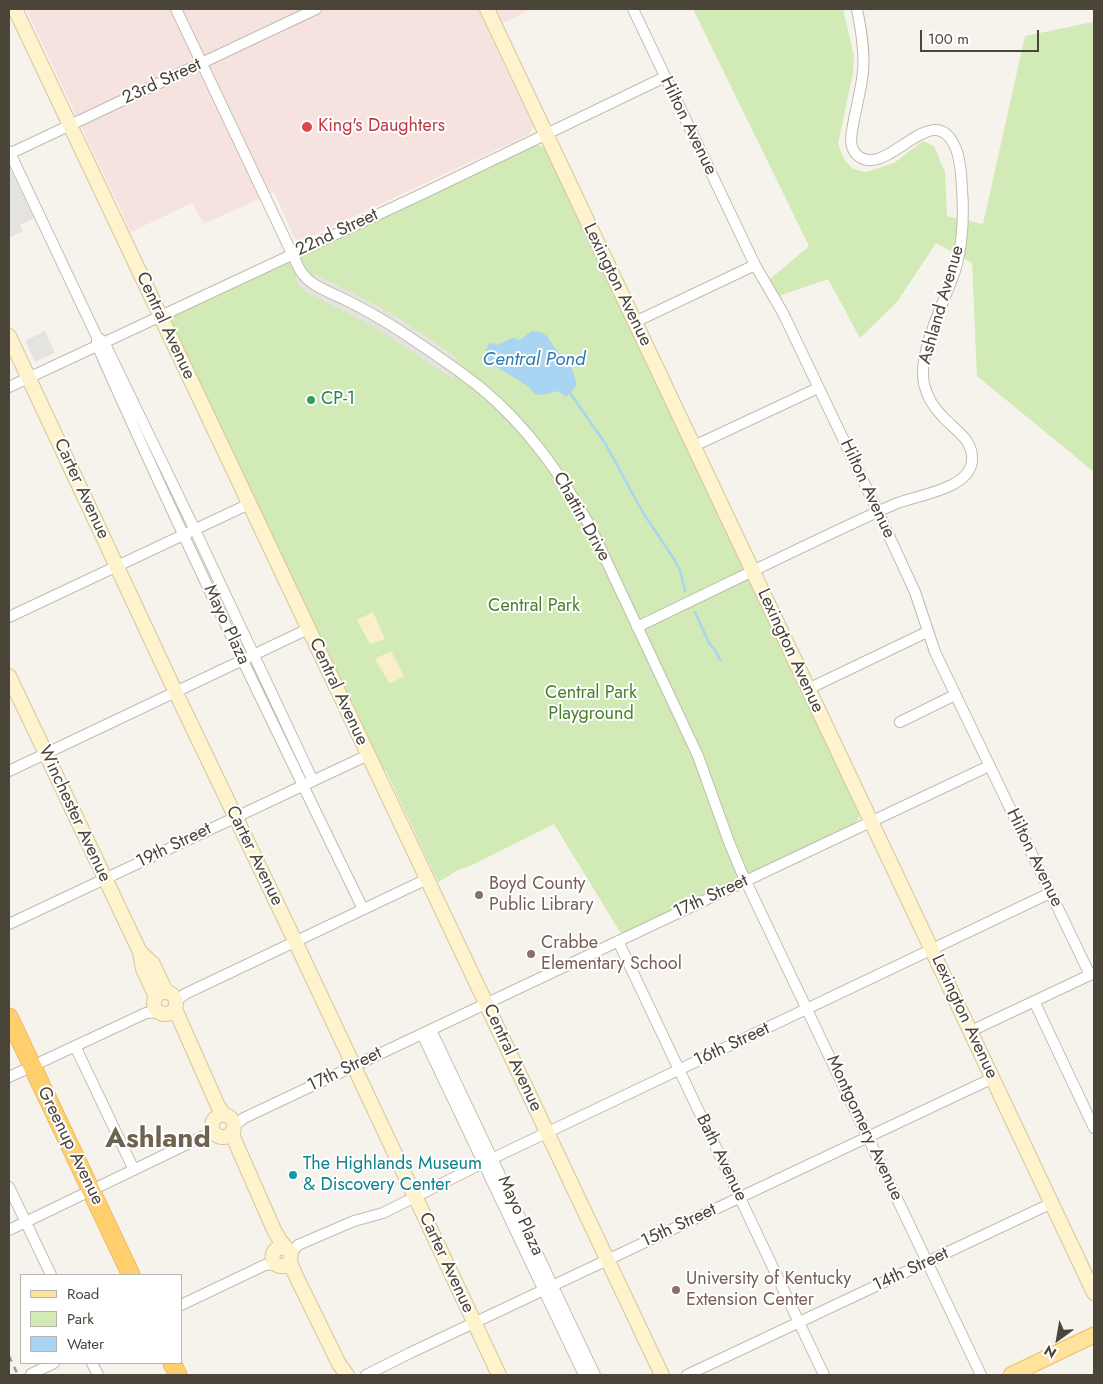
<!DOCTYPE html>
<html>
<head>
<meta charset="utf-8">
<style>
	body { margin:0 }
	#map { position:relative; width:1103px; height:1384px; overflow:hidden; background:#f6f3ec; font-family:Jost,sans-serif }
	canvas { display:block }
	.frame { position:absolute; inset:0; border:10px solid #4b4439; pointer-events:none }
	.legend { position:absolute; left:20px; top:1274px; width:162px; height:90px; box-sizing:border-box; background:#fff; border:1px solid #b7b4b0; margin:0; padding:6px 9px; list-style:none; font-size:15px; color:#4b4439 }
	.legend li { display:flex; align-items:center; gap:10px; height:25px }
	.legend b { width:25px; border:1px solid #b7b4b0 }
	.north { position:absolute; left:1033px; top:1314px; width:50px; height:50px; -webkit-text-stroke:4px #fff; paint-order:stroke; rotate:212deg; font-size:14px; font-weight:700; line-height:20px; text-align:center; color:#4b4439 }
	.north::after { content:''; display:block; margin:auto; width:18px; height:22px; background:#4b4439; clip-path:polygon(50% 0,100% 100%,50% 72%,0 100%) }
	.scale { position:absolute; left:920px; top:30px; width:119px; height:22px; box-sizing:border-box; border:2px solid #4b4439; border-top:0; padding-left:6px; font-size:15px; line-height:18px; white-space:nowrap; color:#4b4439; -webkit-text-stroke:4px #fff; paint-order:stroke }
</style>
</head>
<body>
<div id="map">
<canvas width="1103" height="1384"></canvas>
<div class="frame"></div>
<ul class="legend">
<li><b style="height:6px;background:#ffe39c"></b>Road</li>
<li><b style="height:14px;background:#d2eab5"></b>Park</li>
<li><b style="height:14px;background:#a9d4f2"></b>Water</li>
</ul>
<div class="north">N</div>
<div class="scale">100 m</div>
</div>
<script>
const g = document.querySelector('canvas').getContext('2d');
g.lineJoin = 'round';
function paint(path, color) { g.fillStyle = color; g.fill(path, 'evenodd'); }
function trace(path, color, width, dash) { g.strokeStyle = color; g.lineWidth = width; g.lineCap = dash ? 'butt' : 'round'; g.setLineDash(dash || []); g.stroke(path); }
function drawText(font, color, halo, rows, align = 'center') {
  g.font = font + ' Jost,sans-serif'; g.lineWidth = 4; g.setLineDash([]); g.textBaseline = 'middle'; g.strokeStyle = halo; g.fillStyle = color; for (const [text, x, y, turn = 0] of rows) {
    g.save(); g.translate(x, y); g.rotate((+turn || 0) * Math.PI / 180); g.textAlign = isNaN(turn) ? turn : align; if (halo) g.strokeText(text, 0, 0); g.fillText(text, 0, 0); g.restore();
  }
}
const medical = new Path2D(`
	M 26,9 L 532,9 L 488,31 L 533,125 L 533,128 L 528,135 L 297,243 L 274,192 L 204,224 L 192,203 L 131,232 Z`);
const green = new Path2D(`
	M 693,9 L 843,9 L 854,56 L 853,73 L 838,144 L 844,159 L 853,169 L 866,172 L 894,163 L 923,141 L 934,146 L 945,172 L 947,216 L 983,224 L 1025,36 L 1093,22 L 1094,472 L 977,376 L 972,263 L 936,243 L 897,302 L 860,338 L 828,279 L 779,296 L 770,279 L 809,246 Z
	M 534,145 L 541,146 L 547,151 L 860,811 L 858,820 L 852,825 L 623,933 L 620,932 L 554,824 L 468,867 C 453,870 451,876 438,882 L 386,771 L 381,769 L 171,325 L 172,319 L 175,315 Z`);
const sand = new Path2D(`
	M 373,612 L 385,639 L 370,644 L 357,620 Z
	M 391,651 L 404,676 L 390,684 L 375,659 Z`);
const parking = new Path2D(`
	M 9,167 L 34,218 L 20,225 L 23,231 L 9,238 Z
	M 316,274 L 378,306 L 399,318 L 456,357 L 455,363 L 319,282 L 314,279 Z
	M 297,275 L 302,281 L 315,290 L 383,326 L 434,360 L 454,374 L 453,379 L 376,328 L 304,291 L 295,280 Z
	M 45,331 L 55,353 L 35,362 L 25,341 Z`);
const water = new Path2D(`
	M 532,331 L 540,332 L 547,336 L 554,347 L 572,369 L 577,385 L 566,397 L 558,391 L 543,395 L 535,394 L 529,387 L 489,362 L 486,350 L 488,344 L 491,343 L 497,345 L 512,338 L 520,340 Z`);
const stream = new Path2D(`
	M 570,393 L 605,443 L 642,511 L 674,559 L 680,570 L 685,591
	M 695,612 L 709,643 L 715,650 L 720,660`);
const street = new Path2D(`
	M 176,9 L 297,264 C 300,271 304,277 311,282 C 320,289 333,294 344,299 C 362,308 380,318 397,329 C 426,348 455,367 481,388 C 528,427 562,476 591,528 L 698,756 L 729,842 L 741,871 L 981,1375
	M 633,9 L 755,265 L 783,313 L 878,512 L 915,592 L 935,652 L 1090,975
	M 9,151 L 97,337 L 104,342 L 195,530 L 313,781
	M 9,154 L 316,9
	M 635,322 L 755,265
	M 97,338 L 97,345 C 181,535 272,722 363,909
	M 9,387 L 424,193 L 665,77
	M 694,446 L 818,388
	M 9,617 L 249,504
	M 637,627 C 723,586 808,543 895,504 C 916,495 969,490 972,461 C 974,440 955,430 943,417 C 934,408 927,397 924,384 C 921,369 925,354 929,340 C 936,316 947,294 955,271 C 963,244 964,216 962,188 C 961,175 961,161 956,149 C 933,92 886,184 856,154 C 849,146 851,135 853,125 C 856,108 861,90 863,72 C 865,51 861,29 857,9
	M 808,689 L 927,632
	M 900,722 L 955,695
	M 9,771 L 308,629
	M 9,924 L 368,755
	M 618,941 L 824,1375
	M 176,1001 L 185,994 L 427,879
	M 1034,1001 L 1094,1128
	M 431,1030 L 595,1375
	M 971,1031 L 1094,973
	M 422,1034 L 584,1375
	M 75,1046 L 134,1170
	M 9,1077 L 146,1013 L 159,1012
	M 234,1126 L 244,1118 L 989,766
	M 9,1187 L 51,1275
	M 9,1230 L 206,1135 L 217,1134
	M 291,1253 L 298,1245 L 354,1221 L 383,1213 L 483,1163 L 1050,893
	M 181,1305 L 265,1265 L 276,1264
	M 92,1363 L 98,1375
	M 31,1374 L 54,1363
	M 366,1375 L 410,1353 L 993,1078
	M 687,1375 L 1052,1203`);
const secondary = new Path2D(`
	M 15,9 L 662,1375
	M 487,9 L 1094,1293
	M 9,336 L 176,693 L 295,941 L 499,1375
	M 9,676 L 140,952 L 143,969 L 156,997
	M 140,952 L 153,964 L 166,992
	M154 1003a11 11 0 1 1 22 0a11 11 0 1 1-22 0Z
	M 175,1009 L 218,1106 L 224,1115
	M212 1126a11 11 0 1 1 22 0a11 11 0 1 1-22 0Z
	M 232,1132 L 234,1139 L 274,1230 L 281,1242 L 291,1253 L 290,1261 L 294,1272 L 339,1364 L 347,1375
	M 285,1248 C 276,1247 271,1252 273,1261 C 278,1268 286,1268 290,1261`);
const primary = new Path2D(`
	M 1011,1375 L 1094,1335`);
const highway = new Path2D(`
	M 9,1017 L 131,1275
	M 172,1363 L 178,1375`);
const rail = new Path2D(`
	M 9,1356 L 18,1375`);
const markers = [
	[307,127,6,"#e0444e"],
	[311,400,5,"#2e9e5b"],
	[479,895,5,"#8d6e63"],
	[531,954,5,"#8d6e63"],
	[293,1175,5,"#0f9aa8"],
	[676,1290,5,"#8d6e63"]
];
const streetNames = [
	["23rd Street",162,82,-25],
	["Hilton Avenue",688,126,64],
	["22nd Street",337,233,-25],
	["Lexington Avenue",617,285,64],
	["Ashland Avenue",942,305,-74],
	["Central Avenue",165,326,65],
	["Carter Avenue",81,489,65],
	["Hilton Avenue",867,489,65],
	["Chattin Drive",581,517,61],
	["Mayo Plaza",226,625,65],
	["Lexington Avenue",790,651,65],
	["Central Avenue",338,692,65],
	["Winchester Avenue",74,814,65],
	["19th Street",174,846,-26],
	["Carter Avenue",254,856,64],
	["Hilton Avenue",1034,858,64],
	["17th Street",711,897,-25],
	["Lexington Avenue",964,1017,65],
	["16th Street",732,1045,-25],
	["Central Avenue",512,1058,65],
	["17th Street",345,1070,-26],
	["Montgomery Avenue",864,1128,65],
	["Greenup Avenue",70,1146,64],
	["Bath Avenue",721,1158,64],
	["Mayo Plaza",520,1216,65],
	["15th Street",679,1226,-25],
	["Carter Avenue",446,1263,65],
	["14th Street",911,1270,-25]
];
const healthNames = [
	["King's Daughters",318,127]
];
const leisureNames = [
	["CP-1",321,400]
];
const parkNames = [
	["Central Park",534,607],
	["Central Park",591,694],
	["Playground",591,715]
];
const educationNames = [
	["Boyd County",489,885],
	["Public Library",489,906],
	["Crabbe",541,944],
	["Elementary School",541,965],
	["University of Kentucky",686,1280],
	["Extension Center",686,1301]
];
const cultureNames = [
	["The Highlands Museum",303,1165],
	["& Discovery Center",303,1186]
];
const waterNames = [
	["Central Pond",534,360]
];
const townNames = [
	["Ashland",158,1140]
];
paint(medical, '#f6e3e0');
paint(green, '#d2eab5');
paint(sand, '#f9efc9');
paint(parking, '#e5e3e0');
paint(water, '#a9d4f2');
trace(stream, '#a9d4f2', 2.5);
trace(street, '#c2bbae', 12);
trace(secondary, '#d6c79b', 16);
trace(primary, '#e6c16a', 17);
trace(highway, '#e0a43c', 19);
trace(street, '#fff', 10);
trace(secondary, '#fff3cd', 14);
trace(primary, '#ffe39c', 15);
trace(highway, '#ffcf6e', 18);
trace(rail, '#9a9a9a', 2.5, [6, 6]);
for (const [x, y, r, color] of markers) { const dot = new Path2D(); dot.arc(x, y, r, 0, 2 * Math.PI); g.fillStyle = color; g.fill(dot); trace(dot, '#fff', 2); }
drawText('18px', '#4b4439', '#fff', streetNames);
drawText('18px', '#be3a42', '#fff', healthNames, 'left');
drawText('18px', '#27864d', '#fff', leisureNames, 'left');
drawText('18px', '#4a7f2a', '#fff', parkNames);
drawText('18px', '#785e54', '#fff', educationNames, 'left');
drawText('18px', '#0d838f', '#fff', cultureNames, 'left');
drawText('italic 19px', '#2e7ab2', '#fff', waterNames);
drawText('bold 28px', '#6e6250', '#fff', townNames);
</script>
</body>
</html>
